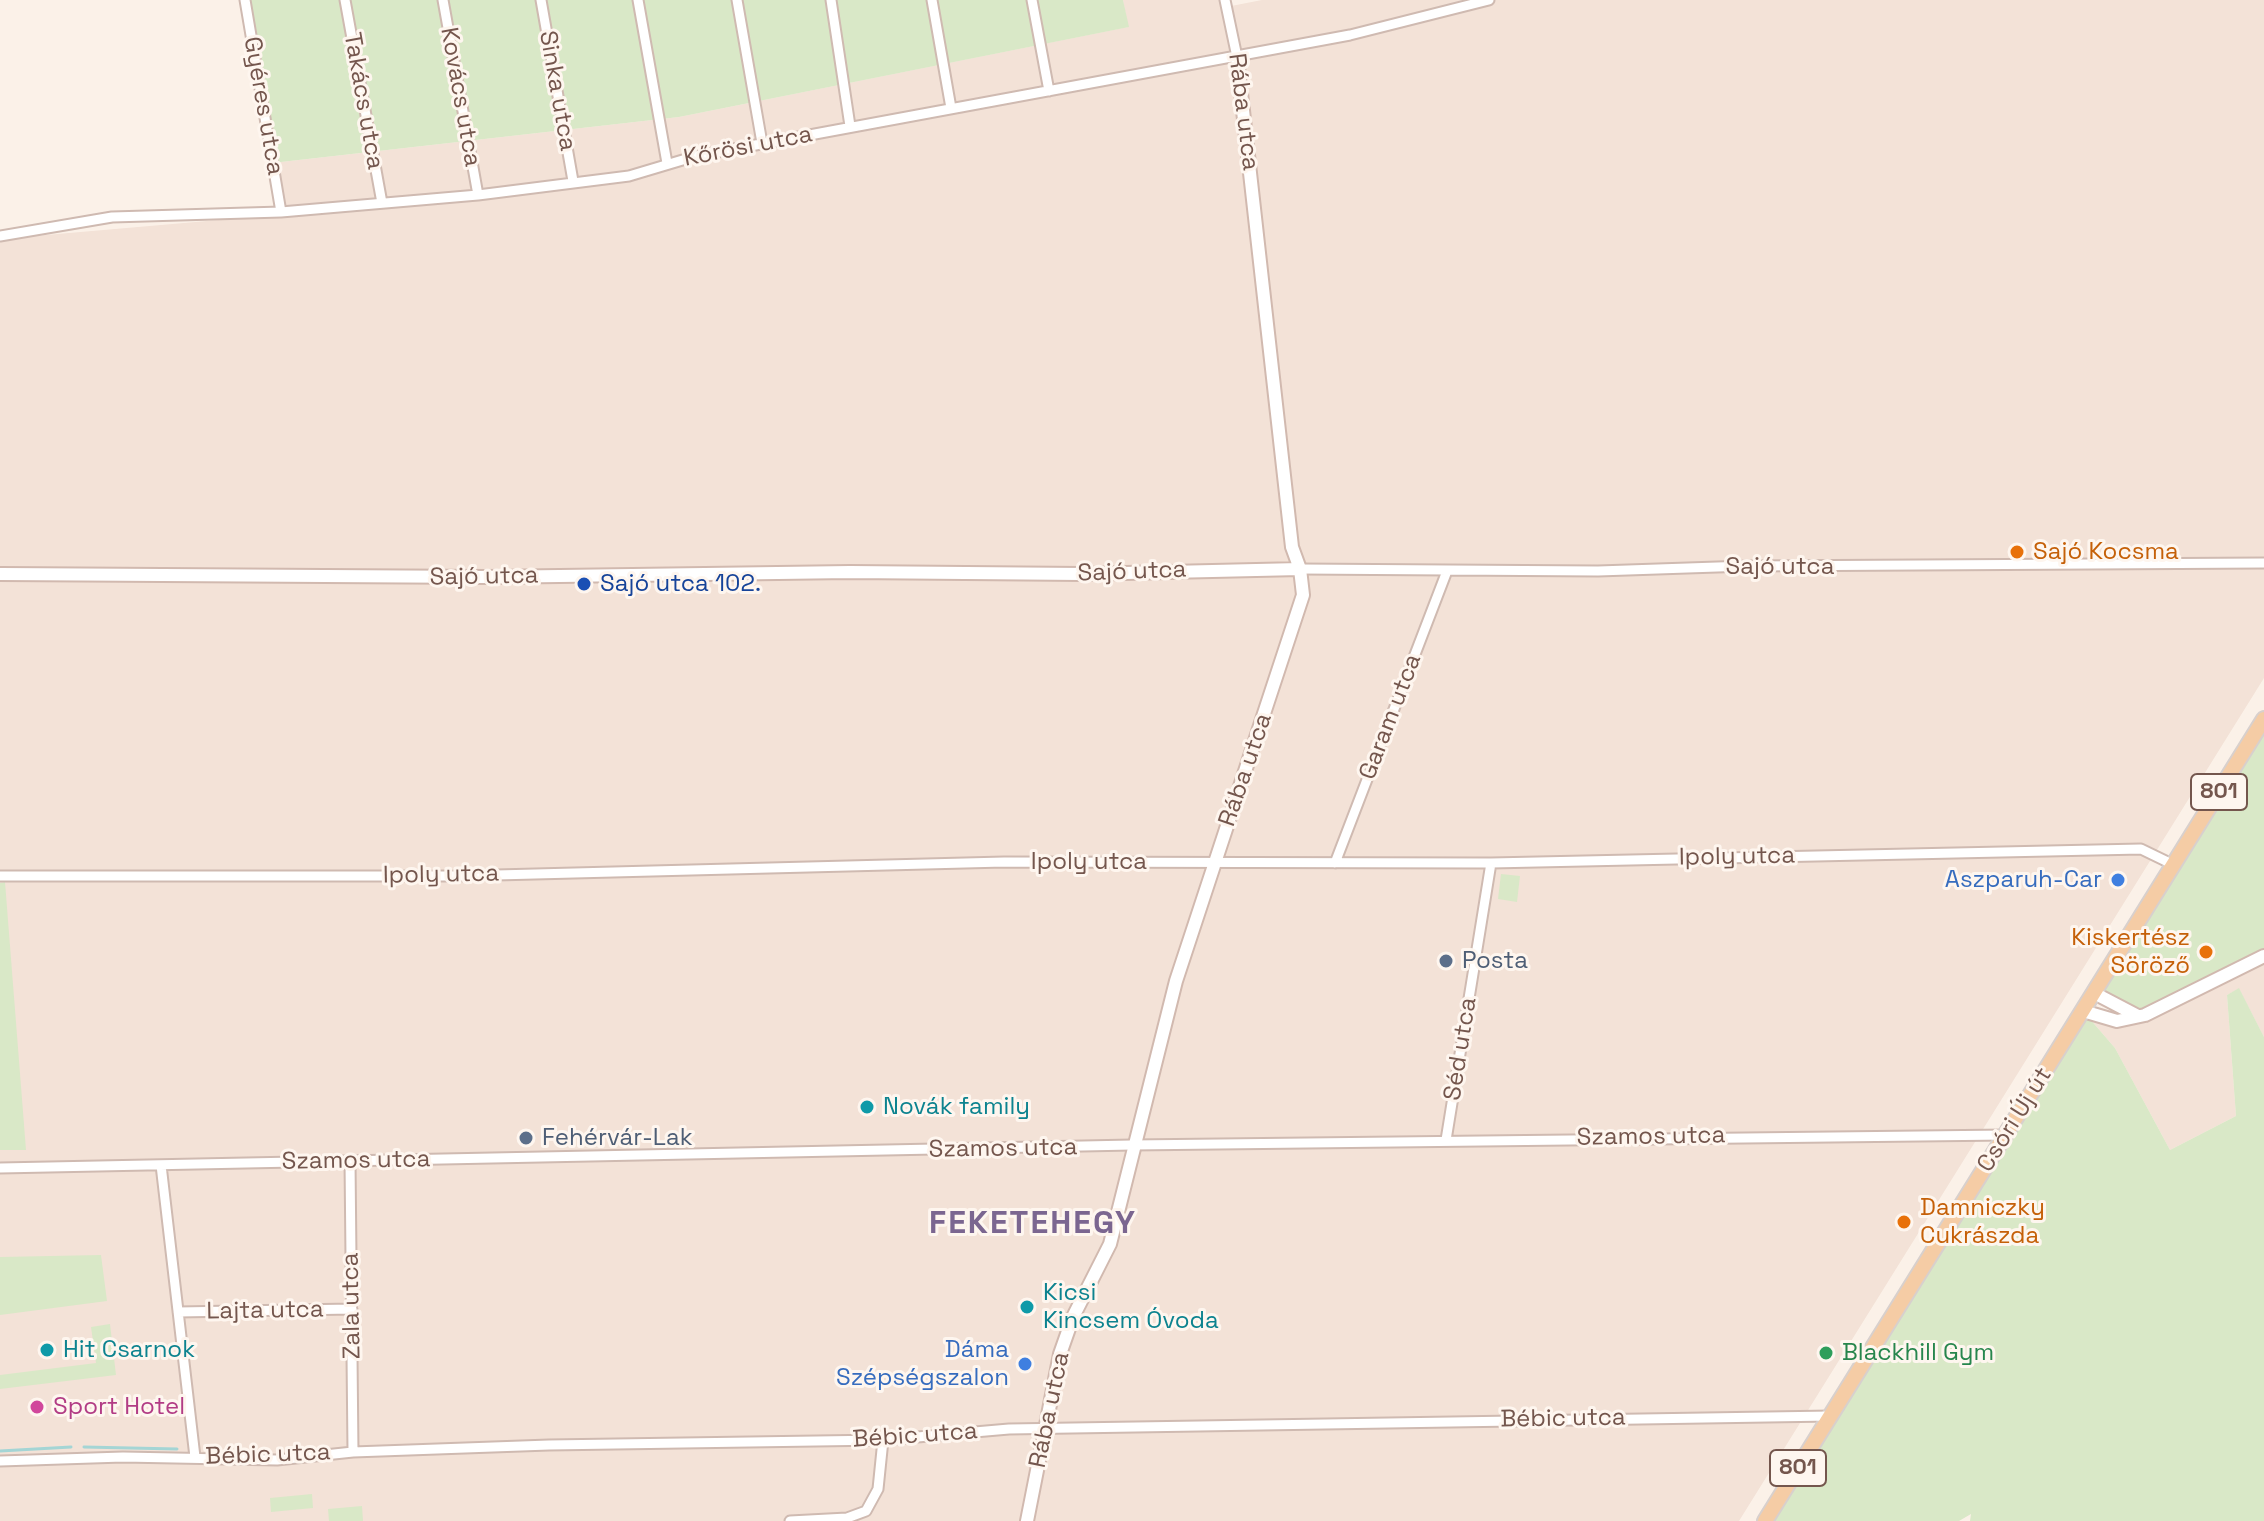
<!DOCTYPE html>
<html>
<head>
<meta charset="utf-8">
<style>
	body { margin:0 }
	canvas { display:block; background:#fbf1e8 }
</style>
</head>
<body>
<canvas width="2264" height="1521"></canvas>
<script>
const g = document.querySelector('canvas').getContext('2d');
g.lineJoin = 'round';
function paint(path, color) { g.fillStyle = color; g.fill(path, 'evenodd'); }
function trace(path, color, width, dash) { g.strokeStyle = color; g.lineWidth = width; g.lineCap = dash ? 'butt' : 'round'; g.setLineDash(dash || []); g.stroke(path); }
function drawText(font, color, halo, rows, align = 'center') {
  g.font = font + ' "Space Grotesk",sans-serif'; g.lineWidth = 6; g.setLineDash([]); g.textBaseline = 'middle'; g.strokeStyle = halo; g.fillStyle = color; for (const [text, x, y, turn = 0] of rows) {
    g.save(); g.translate(x, y); g.rotate((+turn || 0) * Math.PI / 180); g.textAlign = isNaN(turn) ? turn : align; if (halo) g.strokeText(text, 0, 0); g.fillText(text, 0, 0); g.restore();
  }
}
const residential = new Path2D(`
	M 1123,0 L 1219,0 L 1221,8 L 1262,0 L 2264,0 L 2264,678 L 1739,1521 L 0,1521 L 0,239 L 276,215 L 272,163 L 679,117 L 1128,27 Z
	M 2264,956 L 2264,1037 L 2239,989 L 2227,995 L 2236,1116 L 2170,1150 L 2115,1048 L 2083,1011 L 2106,1021 Z`);
const green = new Path2D(`
	M 245,0 L 1123,0 L 1129,27 L 679,117 L 272,163 Z
	M 2264,719 L 2264,956 L 2145,1015 L 2094,993 Z
	M 1501,874 L 1520,876 L 1517,902 L 1498,899 Z
	M 5,882 L 26,1150 L 0,1150 L 0,883 Z
	M 2239,988 L 2264,1037 L 2264,1521 L 1970,1521 L 1971,1514 L 1959,1521 L 1765,1521 L 2083,1011 L 2115,1048 L 2170,1150 L 2236,1116 L 2227,995 Z
	M 101,1255 L 107,1301 L 0,1315 L 0,1257 Z
	M 110,1324 L 116,1375 L 0,1389 L 0,1375 L 96,1363 L 91,1327 Z
	M 312,1494 L 313,1508 L 271,1512 L 270,1498 Z
	M 362,1506 L 363,1521 L 329,1521 L 328,1509 Z`);
const stream = new Path2D(`
	M 84,1447 L 177,1449
	M 0,1451 L 71,1447`);
const street = new Path2D(`
	M 245,0 L 281,212
	M 345,0 L 382,203
	M 443,0 L 478,195
	M 541,0 L 573,181
	M 638,0 L 667,163
	M 737,0 L 762,143
	M 831,0 L 850,126
	M 932,0 L 951,108
	M 1032,0 L 1049,91
	M 1225,0 L 1237,57
	M 0,236 L 112,217 L 281,212 L 478,195 L 629,176 L 696,156 L 1350,35 L 1489,0
	M 1300,569 L 1598,571 L 1747,566 L 2264,563
	M 1335,863 L 1447,571
	M 0,876 L 457,876 L 1004,862 L 1491,863 L 2141,849 L 2174,865
	M 1446,1140 L 1491,863
	M 350,1161 L 353,1452
	M 161,1165 L 195,1457
	M 0,1168 L 1132,1145 L 2007,1135
	M 178,1312 L 352,1309
	M 0,1461 L 123,1457 L 277,1460 L 353,1452 L 549,1445 L 883,1440 L 1009,1429 L 1831,1416
	M 790,1521 L 847,1518 L 866,1511 L 878,1489 L 883,1440`);
const secondary = new Path2D(`
	M 0,574 L 487,577 L 850,572 L 1081,574 L 1300,569
	M 2094,993 L 2138,1016
	M 2083,1011 L 2117,1021 L 2145,1015 L 2264,956
	M 1027,1521 L 1060,1354 L 1073,1317 L 1110,1244 L 1176,981 L 1303,595 L 1300,569 L 1292,547 L 1237,57`);
const primary = new Path2D(`
	M 1765,1521 L 2264,719`);
const markers = [
	[2017,552,8,"#e8710a"],
	[584,584,8,"#1a4fb4"],
	[2118,880,8,"#3f7fe0"],
	[2206,952,8,"#e8710a"],
	[1446,961,8,"#5c6f8a"],
	[867,1107,8,"#0f9aa8"],
	[526,1138,8,"#5c6f8a"],
	[1904,1222,8,"#e8710a"],
	[1027,1307,8,"#0f9aa8"],
	[47,1350,8,"#0f9aa8"],
	[1826,1353,8,"#2e9e5b"],
	[1025,1364,8,"#3f7fe0"],
	[37,1407,8,"#d1479c"]
];
const shields = [
	[2219,792,56],
	[1798,1468,56]
];
const shieldNames = [
	["801",2219,792],
	["801",1798,1468]
];
const streetNames = [
	["Sinka utca",557,91,80],
	["Kovács utca",460,97,80],
	["Takács utca",363,101,80],
	["Gyéres utca",263,106,80],
	["Rába utca",1243,112,83],
	["Kőrösi utca",748,147,-11],
	["Sajó utca",1780,567],
	["Sajó utca",1132,572,-2],
	["Sajó utca",484,577,-1],
	["Garam utca",1391,717,-69],
	["Rába utca",1246,770,-71],
	["Ipoly utca",1737,857,-1],
	["Ipoly utca",1089,862],
	["Ipoly utca",441,875,-1],
	["Séd utca",1461,1049,-81],
	["Csóri Új út",2015,1120,-58],
	["Szamos utca",1651,1137,-1],
	["Szamos utca",1003,1149,-1],
	["Szamos utca",356,1161,-1],
	["Zala utca",352,1306,-91],
	["Lajta utca",265,1311,-1],
	["Rába utca",1050,1410,-78],
	["Bébic utca",1563,1419,-1],
	["Bébic utca",915,1436,-4],
	["Bébic utca",268,1455,-2]
];
const foodNames = [
	["Sajó Kocsma",2033,552],
	["Kiskertész",2190,938,"right"],
	["Söröző",2190,966,"right"],
	["Damniczky",1920,1208],
	["Cukrászda",1920,1236]
];
const transitNames = [
	["Sajó utca 102.",600,584]
];
const shopNames = [
	["Aszparuh-Car",2102,880],
	["Dáma",1009,1350],
	["Szépségszalon",1009,1378]
];
const serviceNames = [
	["Posta",1462,961],
	["Fehérvár-Lak",542,1138]
];
const cultureNames = [
	["Novák family",883,1107],
	["Kicsi",1043,1293],
	["Kincsem Óvoda",1043,1321],
	["Hit Csarnok",63,1350]
];
const leisureNames = [
	["Blackhill Gym",1842,1353]
];
const hotelNames = [
	["Sport Hotel",53,1407]
];
const districtNames = [
	["FEKETEHEGY",1033,1224]
];
paint(residential, '#f3e2d7');
paint(green, '#d9e8c7');
trace(stream, '#a4d5d5', 3);
trace(street, '#cfbab1', 13);
trace(secondary, '#d1b9af', 16);
trace(primary, '#d8d0cd', 18);
trace(street, '#fff', 9);
trace(secondary, '#fff', 12);
trace(primary, '#f5cca5', 14);
for (const [x, y, r, color] of markers) { const dot = new Path2D(); dot.arc(x, y, r, 0, 2 * Math.PI); g.fillStyle = color; g.fill(dot); trace(dot, '#fef6ef', 3); }
for (const [x, y, w] of shields) { const box = new Path2D(); box.roundRect(x - w / 2, y - 18, w, 36, 6); g.fillStyle = '#fef6ef'; g.fill(box); trace(box, '#74564d', 2); }
drawText('bold 22px', '#74564d', null, shieldNames);
drawText('24px', '#74564d', '#fef6ef', streetNames);
drawText('24px', '#c56008', '#fef6ef', foodNames, 'left');
drawText('24px', '#164399', '#fef6ef', transitNames, 'left');
drawText('24px', '#366cbe', '#fef6ef', shopNames, 'right');
drawText('24px', '#4e5e75', '#fef6ef', serviceNames, 'left');
drawText('24px', '#0d838f', '#fef6ef', cultureNames, 'left');
drawText('24px', '#27864d', '#fef6ef', leisureNames, 'left');
drawText('24px', '#b23c85', '#fef6ef', hotelNames, 'left');
g.letterSpacing = '2px';
drawText('bold 32px', '#7b6690', '#fef6ef', districtNames);
g.letterSpacing = '0px';
</script>
</body>
</html>
